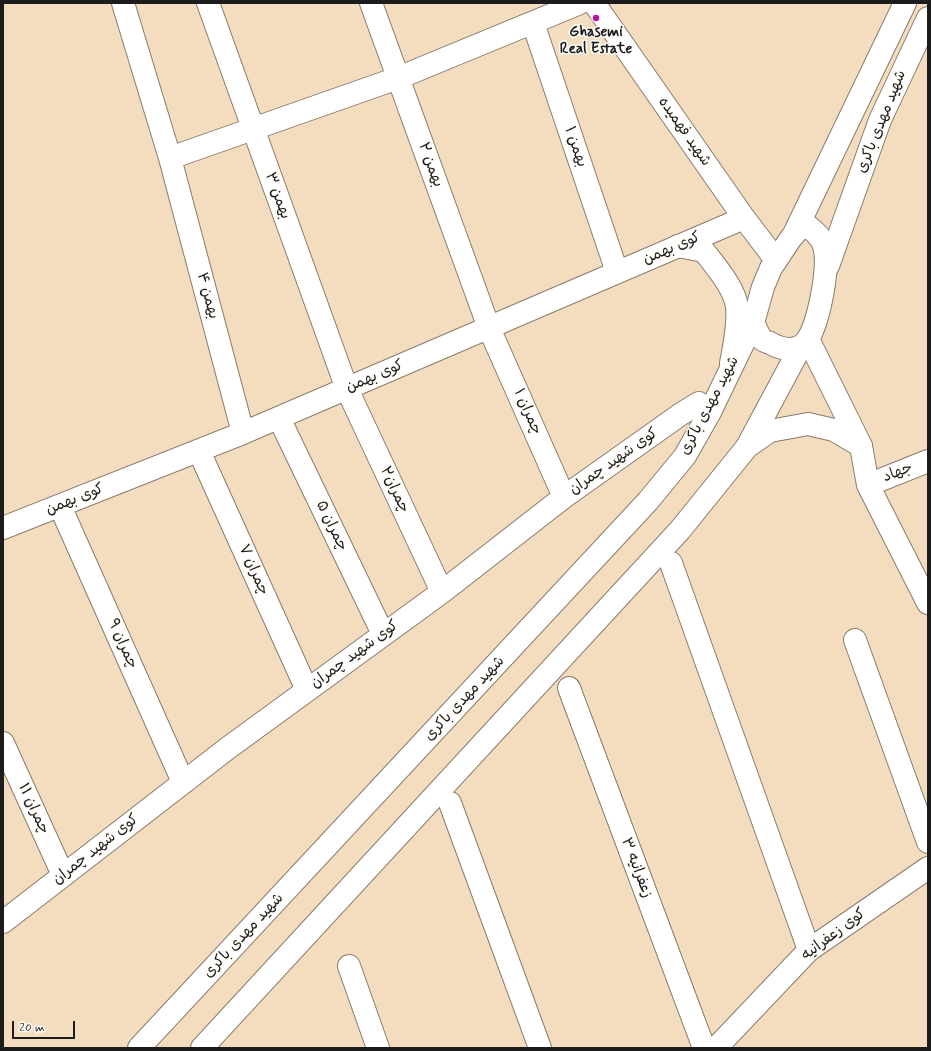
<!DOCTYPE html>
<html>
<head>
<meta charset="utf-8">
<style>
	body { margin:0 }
	#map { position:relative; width:931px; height:1051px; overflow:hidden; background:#f4dcbe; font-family:Mynerve,sans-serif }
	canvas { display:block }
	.frame { position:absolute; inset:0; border:4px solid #1c1c1c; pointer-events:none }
	.scale { position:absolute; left:12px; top:1021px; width:63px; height:18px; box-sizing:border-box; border:2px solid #1c1c1c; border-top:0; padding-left:5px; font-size:12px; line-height:14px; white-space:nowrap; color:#1c1c1c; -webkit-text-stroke:3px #fdfcf7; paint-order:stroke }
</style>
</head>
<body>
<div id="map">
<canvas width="931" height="1051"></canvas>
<div class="frame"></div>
<div class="scale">20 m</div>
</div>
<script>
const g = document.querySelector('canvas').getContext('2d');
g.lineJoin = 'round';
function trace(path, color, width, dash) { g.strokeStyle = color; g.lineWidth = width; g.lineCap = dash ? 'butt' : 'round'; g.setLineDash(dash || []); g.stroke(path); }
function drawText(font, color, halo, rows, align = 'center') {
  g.font = font + ' Mynerve,"Playpen Sans Arabic",sans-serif'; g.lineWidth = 3; g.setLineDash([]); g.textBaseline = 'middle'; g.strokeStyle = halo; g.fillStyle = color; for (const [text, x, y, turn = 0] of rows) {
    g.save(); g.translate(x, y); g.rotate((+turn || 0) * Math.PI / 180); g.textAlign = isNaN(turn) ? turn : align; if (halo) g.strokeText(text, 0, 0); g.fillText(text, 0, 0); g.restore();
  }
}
const minor = new Path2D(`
	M 123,3 L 170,158 L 243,433
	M 208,3 L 347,389 L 442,592
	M 371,3 L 489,328 L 564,497
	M 594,3 L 744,218 L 776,260
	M 533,23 L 617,272
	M 170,158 L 398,78 L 580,3
	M 808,339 L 861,446 L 868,485 L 928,603
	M 279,418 L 383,634
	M 199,451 L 307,690
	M 868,485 L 928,461
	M 60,506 L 183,782
	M 3,528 L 243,433 L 744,218
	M 671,563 L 809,950
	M 855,640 L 928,842
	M 569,688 L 704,1048
	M 3,743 L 63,875
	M 450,803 L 540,1048
	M 3,922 L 228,748 L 442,592 L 564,497 L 681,414 L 699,403 L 710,412
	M 349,966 L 378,1048
	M 716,1048 L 809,950 L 928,868`);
const tertiary = new Path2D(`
	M 678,246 L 704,251 C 715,266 735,288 737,307 C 739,323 734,348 731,363
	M 747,447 L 770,431 L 808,424 L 834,430 L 861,446`);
const secondary = new Path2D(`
	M 809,227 C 815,232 822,238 824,246 C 830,266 819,321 808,339 C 799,353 782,350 770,343 C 767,342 763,341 762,339 C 758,335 756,327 753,323 L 763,287 L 771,268 L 791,238 L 799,229 Z
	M 794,234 L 905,3
	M 828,266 L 880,120 L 928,18
	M 139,1048 L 648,501 L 685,456 L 710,412 L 753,323
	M 202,1048 L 680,530 L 747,447 L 801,346`);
const markers = [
	[596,18,4,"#b5179e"]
];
const poiNames = [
	["Ghasemi",596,33],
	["Real Estate",596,50]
];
const streetNames = [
	["شهید مهدی باکری",882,122,-68],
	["شهید فهمیده",684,132,55],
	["بهمن ۱",575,147,71],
	["بهمن ۲",430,165,70],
	["بهمن ۳",277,196,70],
	["کوی بهمن",672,249,-23],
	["بهمن ۴",207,296,75],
	["کوی بهمن",375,377,-23],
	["شهید مهدی باکری",710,406,-62],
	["چمران ۱",527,412,66],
	["کوی شهید چمران",614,462,-35],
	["جهاد",898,473,-21],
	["چمران۲",394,490,65],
	["کوی بهمن",75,500,-22],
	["چمران ۵",331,526,64],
	["چمران ۷",253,570,66],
	["چمران ۹",122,644,66],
	["کوی شهید چمران",355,655,-36],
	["شهید مهدی باکری",465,699,-47],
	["چمران ۱۱",33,809,65],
	["کوی شهید چمران",96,850,-38],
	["زعفرانیه ۳",636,868,69],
	["کوی زعفرانیه",834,935,-37],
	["شهید مهدی باکری",244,936,-47]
];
trace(minor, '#887c6d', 24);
trace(tertiary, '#887c6d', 24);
trace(secondary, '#887c6d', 24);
trace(minor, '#fff', 22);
trace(tertiary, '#fff', 22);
trace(secondary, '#fff', 22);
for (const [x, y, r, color] of markers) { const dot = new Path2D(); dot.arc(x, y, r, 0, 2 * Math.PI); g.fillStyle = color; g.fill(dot); trace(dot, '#fdfcf7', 1.5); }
drawText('bold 15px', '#1c1c1c', '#fdfcf7', poiNames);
drawText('15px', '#1c1c1c', '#fdfcf7', streetNames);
</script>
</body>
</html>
